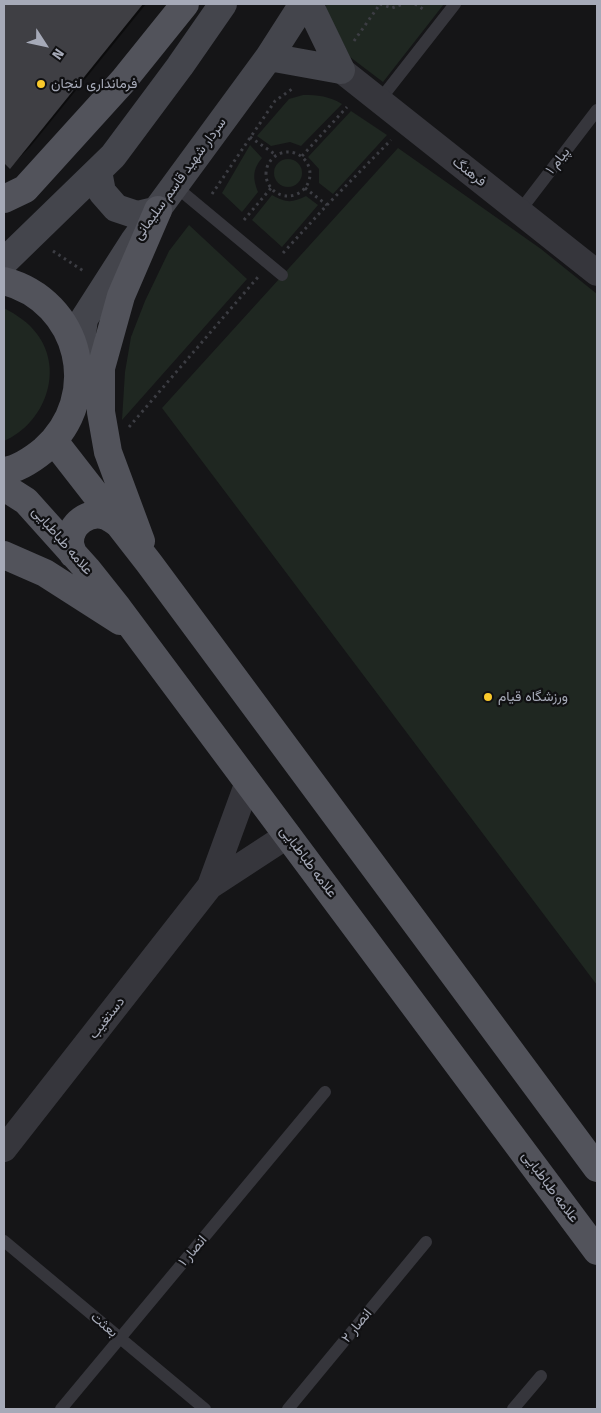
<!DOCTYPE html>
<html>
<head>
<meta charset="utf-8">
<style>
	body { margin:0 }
	#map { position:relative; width:601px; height:1413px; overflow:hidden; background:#151517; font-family:"Fira Sans",sans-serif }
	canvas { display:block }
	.frame { position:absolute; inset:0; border:5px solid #a6aab8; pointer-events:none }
	.north { position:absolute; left:20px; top:20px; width:50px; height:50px; -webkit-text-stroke:4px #101012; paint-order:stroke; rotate:125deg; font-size:14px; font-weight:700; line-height:20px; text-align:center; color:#a6aab8 }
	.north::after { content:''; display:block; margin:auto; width:18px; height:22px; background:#a6aab8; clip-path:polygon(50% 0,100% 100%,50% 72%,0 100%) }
</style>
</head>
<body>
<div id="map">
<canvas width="601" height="1413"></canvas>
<div class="frame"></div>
<div class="north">N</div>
</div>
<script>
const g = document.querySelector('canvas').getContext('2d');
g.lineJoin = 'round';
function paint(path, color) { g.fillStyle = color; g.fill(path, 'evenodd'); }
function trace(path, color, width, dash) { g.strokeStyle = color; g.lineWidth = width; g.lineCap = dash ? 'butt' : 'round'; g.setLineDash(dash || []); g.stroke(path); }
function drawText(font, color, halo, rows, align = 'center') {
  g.font = font + ' "Fira Sans",Vazirmatn,sans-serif'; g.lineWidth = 4.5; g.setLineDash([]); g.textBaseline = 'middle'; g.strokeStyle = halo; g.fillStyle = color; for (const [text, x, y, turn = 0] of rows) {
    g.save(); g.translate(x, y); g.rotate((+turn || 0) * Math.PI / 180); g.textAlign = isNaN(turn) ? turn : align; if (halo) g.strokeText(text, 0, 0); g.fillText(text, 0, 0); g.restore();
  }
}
const green = new Path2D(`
	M 327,4 L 444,4 L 383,82 L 350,57 L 325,7 Z
	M 303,95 C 318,95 329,96 342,104 L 301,146 L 290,142 L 271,146 L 257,136 L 289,99 Z
	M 351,111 L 387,135 L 333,194 L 319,183 L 319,169 L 308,157 Z
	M 250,145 L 262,158 C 252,170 253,179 258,192 L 242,212 L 222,193 Z
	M 398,148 L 541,249 L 597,294 L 597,985 L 162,408 Z
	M274 173a14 14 0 1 1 28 0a14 14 0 1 1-28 0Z
	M 272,195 C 286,203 292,203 306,196 L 318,205 L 282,247 L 252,220 Z
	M 189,225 L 247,279 L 122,420 L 125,372 L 131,337 L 145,301 L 169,251 Z
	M 4,308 C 17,315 28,322 37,334 C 65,371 44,424 4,441 Z`);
const shadow = new Path2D(`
	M 4,4 L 146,4 L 30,147 L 10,167 L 4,162 Z`);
const building = new Path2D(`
	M 4,4 L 143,4 L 10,169 L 4,163 Z`);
const path = new Path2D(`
	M 380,4 L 392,8 L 403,4
	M 415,4 L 426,11
	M 354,41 L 380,4
	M 250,137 L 276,155
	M266 174a22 22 0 1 1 44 0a22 22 0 1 1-44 0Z
	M 302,156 L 347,107
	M 305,188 L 327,205
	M 212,194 L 275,101 L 292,89
	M 244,220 L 271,188
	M 53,251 L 85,272
	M 283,253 L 327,205 L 391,140
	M 129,427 L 258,277`);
const service = new Path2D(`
	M 379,101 L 455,4
	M 175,186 L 282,275
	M 519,212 L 597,110
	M 4,1241 L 205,1409
	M 61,1409 L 325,1092
	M 288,1409 L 426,1242
	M 513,1409 L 541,1376`);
const minor = new Path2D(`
	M 341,70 L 597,273
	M 210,886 L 288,835
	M 4,1149 L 210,886 L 248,782`);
const secondary = new Path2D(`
	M 269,57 L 341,70 L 309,4
	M 98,171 L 102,192 L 116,208 L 137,215 L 158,210
	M 4,262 L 113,156 L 180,66 L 223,4
	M 78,364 L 84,319 L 134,241 L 269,57 L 303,4`);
const primary = new Path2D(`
	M 4,199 L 25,189 L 123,81 L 185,4
	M 4,281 C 81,301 104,397 44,450 C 33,459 18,469 4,471
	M 54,441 L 149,563 L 597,1168
	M 4,487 L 26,501 L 87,569 L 118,608 L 597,1251
	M 141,541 L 108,452 L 101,412 L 101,368 L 121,296 L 158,210
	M 73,554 C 72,550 70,546 70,542 C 70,524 89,510 106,516 C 109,517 113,520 116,522
	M 4,555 L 45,573 L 120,621`);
const markers = [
	[41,84,5,"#f9c92b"],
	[488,697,5,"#f9c92b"]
];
const poiNames = [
	["فرمانداری لنجان",51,84],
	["ورزشگاه قیام",498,697]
];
const streetNames = [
	["پیام ۱",558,161,-52],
	["فرهنگ",469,172,38],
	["سردار شهید قاسم سلیمانی",180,179,-54],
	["علامه طباطبایی",62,541,49],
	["علامه طباطبایی",308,862,53],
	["دستغیب",107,1018,-52],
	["علامه طباطبایی",550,1187,53],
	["انصار ۱",193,1251,-50],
	["بعثت",104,1325,40],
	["انصار ۲",357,1326,-51]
];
paint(green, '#1f2721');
paint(shadow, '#0007');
paint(building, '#3f3f44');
trace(path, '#3c3d43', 3, [2.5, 4]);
trace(service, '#36363c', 12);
trace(minor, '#36363c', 26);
trace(secondary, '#44454c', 28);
trace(primary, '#52535b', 28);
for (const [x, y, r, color] of markers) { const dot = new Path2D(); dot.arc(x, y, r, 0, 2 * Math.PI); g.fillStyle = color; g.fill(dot); trace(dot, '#101012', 2); }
drawText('14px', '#a6aab8', '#101012', poiNames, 'left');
drawText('14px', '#a6aab8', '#101012', streetNames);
</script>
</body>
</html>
